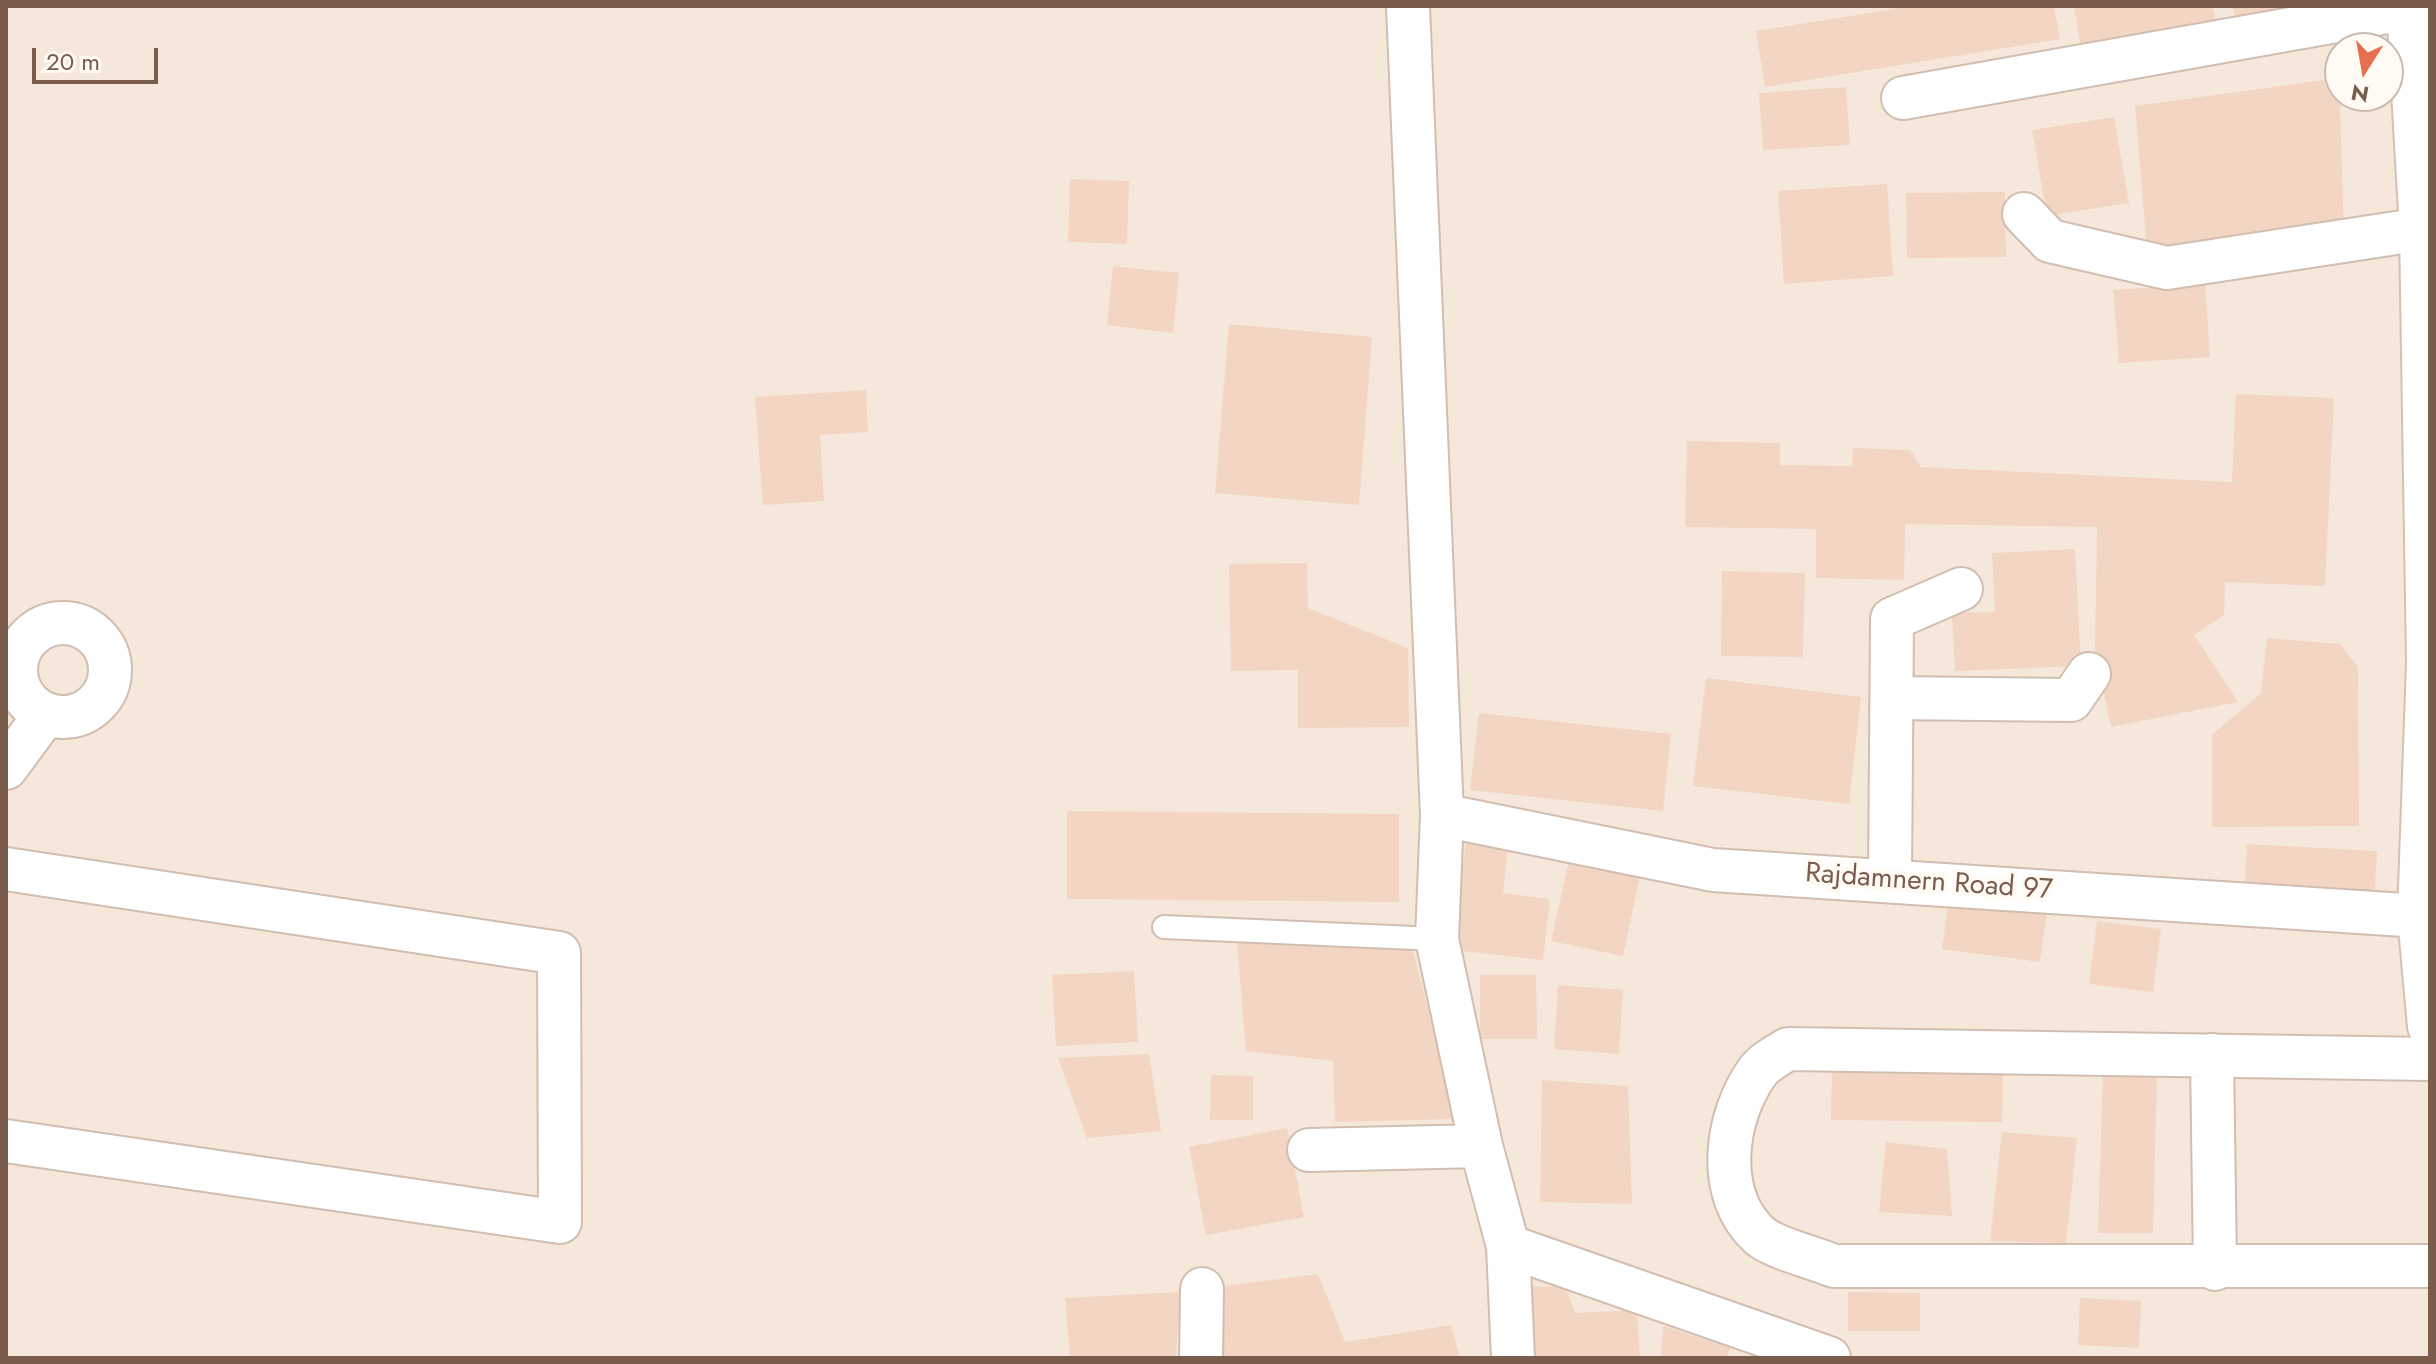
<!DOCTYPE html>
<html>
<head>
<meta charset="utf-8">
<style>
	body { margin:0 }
	#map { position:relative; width:2436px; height:1364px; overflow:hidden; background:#fdf6ec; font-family:Jost,sans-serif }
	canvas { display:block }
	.frame { position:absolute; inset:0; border:8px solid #7a5c4d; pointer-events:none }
	.north { position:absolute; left:2324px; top:32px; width:80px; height:80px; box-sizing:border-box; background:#fffaf3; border:2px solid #cabbb1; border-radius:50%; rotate:191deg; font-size:22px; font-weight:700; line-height:32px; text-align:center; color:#7a5c4d }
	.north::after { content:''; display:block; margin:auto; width:28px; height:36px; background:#e76f51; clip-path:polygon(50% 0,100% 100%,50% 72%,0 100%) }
	.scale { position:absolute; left:32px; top:48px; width:126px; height:36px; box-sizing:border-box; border:4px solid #7a5c4d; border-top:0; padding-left:10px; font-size:24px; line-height:28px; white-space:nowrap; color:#7a5c4d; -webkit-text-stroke:6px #fffaf3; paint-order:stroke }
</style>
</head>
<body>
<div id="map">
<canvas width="2436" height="1364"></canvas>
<div class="frame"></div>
<div class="north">N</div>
<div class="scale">20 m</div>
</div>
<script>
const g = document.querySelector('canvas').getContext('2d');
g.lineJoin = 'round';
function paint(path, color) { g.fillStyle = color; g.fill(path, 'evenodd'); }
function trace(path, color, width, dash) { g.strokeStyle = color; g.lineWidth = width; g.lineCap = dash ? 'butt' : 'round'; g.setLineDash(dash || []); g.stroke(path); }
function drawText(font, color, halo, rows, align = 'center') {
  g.font = font + ' Jost,sans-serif'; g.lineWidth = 8; g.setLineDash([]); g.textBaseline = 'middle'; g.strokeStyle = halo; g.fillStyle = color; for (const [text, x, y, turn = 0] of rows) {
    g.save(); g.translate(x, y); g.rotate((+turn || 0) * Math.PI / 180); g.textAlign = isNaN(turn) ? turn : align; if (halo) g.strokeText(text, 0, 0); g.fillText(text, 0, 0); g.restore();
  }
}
const residential = new Path2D(`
	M 6,6 L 2430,6 L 2430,1358 L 6,1358 ZM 2340,48 L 2388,48 L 2388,96 L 2340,96 Z`);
const building = new Path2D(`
	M 1913,6 L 2054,6 L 2060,39 L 1765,87 L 1756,31 Z
	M 2074,6 L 2213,6 L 2217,26 L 2081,49 Z
	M 2233,6 L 2279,6 L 2279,8 L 2235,16 Z
	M 2339,78 L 2344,233 L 2147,251 L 2135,106 Z
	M 1846,87 L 1850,145 L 1763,150 L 1759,93 Z
	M 2114,117 L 2129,203 L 2047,216 L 2032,130 Z
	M 1070,179 L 1129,181 L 1127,244 L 1068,242 Z
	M 1887,184 L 1893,276 L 1784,284 L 1778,191 Z
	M 2005,192 L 2006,257 L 1907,258 L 1906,193 Z
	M 1113,266 L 1179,273 L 1173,333 L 1107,325 Z
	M 2205,284 L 2210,357 L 2119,363 L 2113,290 Z
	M 1229,324 L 1372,337 L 1359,505 L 1215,493 Z
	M 866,390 L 868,432 L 820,435 L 824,501 L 763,505 L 755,397 Z
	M 2236,394 L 2334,398 L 2325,586 L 2225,582 L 2224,615 L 2194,635 L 2238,702 L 2111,727 L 2095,649 L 2097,527 L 1905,524 L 1904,580 L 1816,578 L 1816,529 L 1685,527 L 1687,441 L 1780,443 L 1780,465 L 1852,466 L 1853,448 L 1910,450 L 1921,467 L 2232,482 Z
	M 2075,549 L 2081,666 L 1955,671 L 1952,613 L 1995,612 L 1992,553 Z
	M 1307,563 L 1308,608 L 1408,648 L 1409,727 L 1298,728 L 1298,670 L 1231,671 L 1229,564 Z
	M 1722,571 L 1805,573 L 1803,657 L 1721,656 Z
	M 2267,638 L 2340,644 L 2358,667 L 2359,826 L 2212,827 L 2212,735 L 2261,693 Z
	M 1706,678 L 1861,697 L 1849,804 L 1693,786 Z
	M 1479,713 L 1671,734 L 1663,811 L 1470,790 Z
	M 1067,811 L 1399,814 L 1399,902 L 1067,899 Z
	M 1466,840 L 1508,845 L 1503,893 L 1550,899 L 1543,960 L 1453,950 Z
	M 2247,844 L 2377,851 L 2374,907 L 2244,899 Z
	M 1569,861 L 1640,876 L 1623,956 L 1551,941 Z
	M 1949,898 L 2047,911 L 2040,962 L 1942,949 Z
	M 2097,921 L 2161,929 L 2153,992 L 2089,984 Z
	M 1237,941 L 1411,943 L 1456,1119 L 1335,1122 L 1333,1061 L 1246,1051 Z
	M 1134,971 L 1138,1042 L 1056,1046 L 1052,975 Z
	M 1480,975 L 1536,975 L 1537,1039 L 1480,1039 Z
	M 1558,985 L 1623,990 L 1619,1054 L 1554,1049 Z
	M 1149,1054 L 1161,1131 L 1087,1138 L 1058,1058 Z
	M 1832,1071 L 2003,1074 L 2002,1122 L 1831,1120 Z
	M 2103,1071 L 2157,1074 L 2153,1233 L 2098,1233 Z
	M 1211,1075 L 1253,1076 L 1253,1120 L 1210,1120 Z
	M 1542,1080 L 1628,1086 L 1632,1204 L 1540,1202 Z
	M 1287,1128 L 1304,1217 L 1206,1235 L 1189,1147 Z
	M 2002,1132 L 2077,1138 L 2066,1243 L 1990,1241 Z
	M 1886,1142 L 1947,1149 L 1952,1216 L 1879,1212 Z
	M 1318,1274 L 1345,1342 L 1451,1325 L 1460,1358 L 1216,1358 L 1217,1287 Z
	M 1565,1286 L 1575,1313 L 1637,1310 L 1640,1358 L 1528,1358 L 1521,1287 Z
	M 1180,1292 L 1176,1358 L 1070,1358 L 1065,1298 Z
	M 1848,1292 L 1920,1293 L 1920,1331 L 1848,1331 Z
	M 2080,1298 L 2141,1301 L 2139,1348 L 2078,1345 Z
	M 1663,1326 L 1730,1348 L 1726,1358 L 1661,1358 Z`);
const lane = new Path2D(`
	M 1164,927 L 1437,939`);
const street = new Path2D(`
	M 1408,6 L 1442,815 L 1437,939 L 1481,1146 L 1508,1246 L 1513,1358
	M 1903,98 L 2409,8
	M 2024,214 L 2050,241 L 2167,268 L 2422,229
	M16 670a47 47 0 1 1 94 0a47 47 0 1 1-94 0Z
	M 1892,698 L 2071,700 L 2089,674
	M 6,768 L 45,715
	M 1442,815 L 1713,870 L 2420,916
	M 6,869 L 559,953 L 560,1222 L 6,1141
	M 1890,880 L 1892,619 L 1961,589
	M 2212,1055 L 2215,1269
	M 2429,1059 L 1788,1049 C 1778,1055 1765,1062 1758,1071 C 1725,1116 1714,1195 1760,1236 C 1774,1248 1815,1258 1834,1266 L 2430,1266
	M 1309,1150 L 1481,1146
	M 1508,1246 L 1829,1358
	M 1201,1358 L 1202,1289`);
const secondary = new Path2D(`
	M 2409,6 L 2422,229 L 2429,663 L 2420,916 L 2430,1026`);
const streetNames = [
	["Rajdamnern Road 97",1929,883,4]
];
paint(residential, '#f5e8da');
paint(building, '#f3d5c3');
trace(lane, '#d1beb0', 26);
trace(street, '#d1beb0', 46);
trace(secondary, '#d6c0b0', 48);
trace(lane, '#fff', 22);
trace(street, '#fff', 42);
trace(secondary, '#fff', 44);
drawText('28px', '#7a5c4d', '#fffaf3', streetNames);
</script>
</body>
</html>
